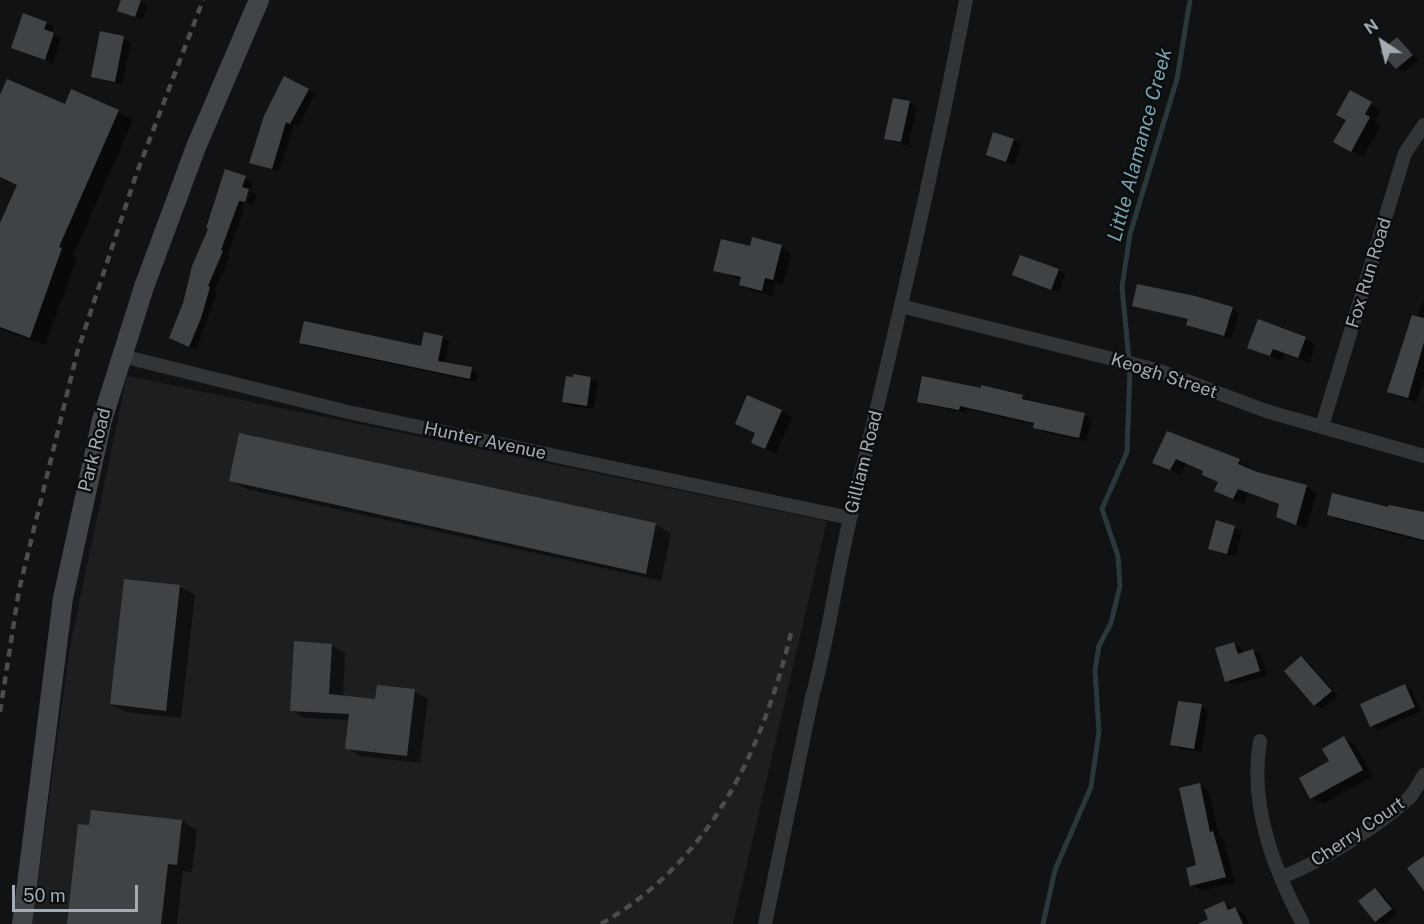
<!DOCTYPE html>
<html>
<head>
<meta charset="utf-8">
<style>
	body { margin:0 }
	#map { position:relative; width:1424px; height:924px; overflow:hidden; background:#111213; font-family:"Public Sans",sans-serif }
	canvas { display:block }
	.north { position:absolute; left:1352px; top:12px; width:60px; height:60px; -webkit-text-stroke:4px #0c0d0e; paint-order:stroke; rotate:325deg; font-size:16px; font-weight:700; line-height:24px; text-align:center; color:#a3acb4 }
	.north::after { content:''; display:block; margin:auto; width:21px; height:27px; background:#a3acb4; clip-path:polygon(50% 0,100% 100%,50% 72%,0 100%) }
	.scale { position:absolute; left:12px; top:885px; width:126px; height:27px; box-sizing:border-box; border:3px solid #a3acb4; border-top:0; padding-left:8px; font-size:18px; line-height:21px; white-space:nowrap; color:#a3acb4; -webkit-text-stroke:4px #0c0d0e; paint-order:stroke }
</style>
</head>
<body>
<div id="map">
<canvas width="1424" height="924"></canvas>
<div class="north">N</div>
<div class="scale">50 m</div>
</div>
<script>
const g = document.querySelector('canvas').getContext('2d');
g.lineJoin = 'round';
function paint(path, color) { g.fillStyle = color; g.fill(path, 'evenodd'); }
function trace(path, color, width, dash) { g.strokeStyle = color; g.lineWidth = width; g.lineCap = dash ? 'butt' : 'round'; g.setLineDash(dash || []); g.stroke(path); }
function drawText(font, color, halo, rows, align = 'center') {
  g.font = font + ' "Public Sans",sans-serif'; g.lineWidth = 5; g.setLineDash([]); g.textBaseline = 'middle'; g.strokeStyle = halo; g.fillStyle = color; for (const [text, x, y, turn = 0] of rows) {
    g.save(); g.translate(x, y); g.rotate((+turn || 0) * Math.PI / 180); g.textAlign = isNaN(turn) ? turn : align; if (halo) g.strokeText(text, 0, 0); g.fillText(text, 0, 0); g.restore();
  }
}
const built = new Path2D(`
	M 127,376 L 827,521 L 733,924 L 32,924 L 70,646 Z`);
const shadow = new Path2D(`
	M 122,0 L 138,0 L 148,5 L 142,20 L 126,14 Z
	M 46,23 L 54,27 L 51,33 L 61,38 L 53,63 L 13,47 Z
	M 101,33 L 131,42 L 122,85 L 92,76 Z
	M 1397,39 L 1419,60 L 1404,72 L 1397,68 Z
	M 308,90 L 315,94 L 298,127 L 294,124 L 279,172 L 251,162 Z
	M 1351,92 L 1382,110 L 1375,122 L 1381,125 L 1363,157 L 1335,142 L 1347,120 Z
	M 0,99 L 118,112 L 133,120 L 73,256 L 77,258 L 45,345 L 0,329 L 0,226 L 18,186 L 0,178 Z
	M 909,103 L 917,107 L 908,146 L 893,142 L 885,138 Z
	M 1013,140 L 1021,144 L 1014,165 L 988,155 Z
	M 245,177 L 253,182 L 242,209 L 244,210 L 227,255 L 230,256 L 214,291 L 217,292 L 196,350 L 170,338 Z
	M 250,191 L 256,195 L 253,205 L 247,203 L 245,210 Z
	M 781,247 L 791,253 L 783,285 L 775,282 L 772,296 L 751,290 L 741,285 L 742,280 L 715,270 L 751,248 Z
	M 1058,270 L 1065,274 L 1059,292 L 1014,275 Z
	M 1424,299 L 1424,378 L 1417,402 L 1388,392 Z
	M 1134,305 L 1232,309 L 1239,313 L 1231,339 L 1195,328 L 1188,324 L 1189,320 Z
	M 443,337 L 449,341 L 445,363 L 478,372 L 476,382 L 308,346 L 301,342 L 423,348 Z
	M 1305,338 L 1316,345 L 1309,363 L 1285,354 L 1282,361 L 1249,347 Z
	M 591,378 L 598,382 L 594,409 L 571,406 L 564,402 Z
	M 982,389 L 1022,397 L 1084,415 L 1092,419 L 1086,441 L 1042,432 L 1035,425 L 967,409 L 967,413 L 926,405 L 918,401 Z
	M 781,411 L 792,417 L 776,454 L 753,443 L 757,434 L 736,424 Z
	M 1167,433 L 1239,461 L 1249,467 L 1248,470 L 1306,487 L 1317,493 L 1306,529 L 1278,516 L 1281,505 L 1248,493 L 1244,504 L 1226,497 L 1216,491 L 1219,483 L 1204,475 L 1205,472 L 1186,463 L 1181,475 L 1154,462 Z
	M 231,480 L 656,525 L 671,533 L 661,581 L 246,489 Z
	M 1390,509 L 1424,514 L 1424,542 L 1338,519 L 1329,514 Z
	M 1217,522 L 1242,531 L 1235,557 L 1210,548 Z
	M 180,587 L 195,595 L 181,718 L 126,712 L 111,704 Z
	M 1234,644 L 1241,648 L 1243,654 L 1253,651 L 1261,655 L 1267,675 L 1234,685 L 1227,681 Z
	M 332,645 L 345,653 L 343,697 L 376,701 L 414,691 L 428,699 L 420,763 L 360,756 L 347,748 L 350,720 L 305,718 L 292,710 Z
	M 1301,658 L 1308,662 L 1338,696 L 1322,709 L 1315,705 L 1286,671 Z
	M 1405,686 L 1412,690 L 1421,711 L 1378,730 L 1371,726 Z
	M 1201,706 L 1208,710 L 1202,752 L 1179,749 L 1172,744 Z
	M 1344,738 L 1355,745 L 1373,776 L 1323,804 L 1311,798 Z
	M 1199,785 L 1209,791 L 1219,836 L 1223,838 L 1235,883 L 1202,891 L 1192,885 L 1197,866 Z
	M 182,821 L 197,830 L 192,872 L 183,871 L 177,924 L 69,924 L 90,827 Z
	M 1376,890 L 1383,894 L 1398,914 L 1384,924 L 1376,921 Z
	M 1224,903 L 1244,914 L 1249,924 L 1212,924 Z`);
const stream = new Path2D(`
	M 1043,924 L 1055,870 L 1091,787 L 1099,732 L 1095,670 L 1099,646 L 1111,623 L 1120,586 L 1118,556 L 1102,509 L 1127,452 L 1130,370 L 1122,287 L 1130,234 L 1177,79 L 1190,0`);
const building = new Path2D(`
	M 121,0 L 141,0 L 135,17 L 117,11 Z
	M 23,13 L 47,22 L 44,29 L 54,33 L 45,60 L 11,48 Z
	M 100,31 L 124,36 L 115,82 L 91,77 Z
	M 1397,37 L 1413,55 L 1396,69 L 1380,52 Z
	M 284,76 L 309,89 L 290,124 L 286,122 L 272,169 L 249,163 L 264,116 Z
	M 7,79 L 65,104 L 71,89 L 119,110 L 59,247 L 62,248 L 30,338 L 0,327 L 0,223 L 17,185 L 0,177 L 0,95 Z
	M 1350,90 L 1372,102 L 1365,114 L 1370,117 L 1351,152 L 1333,142 L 1346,120 L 1336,115 Z
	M 893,98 L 910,101 L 901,142 L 884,139 Z
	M 993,132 L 1014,139 L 1006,162 L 986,155 Z
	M 225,169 L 246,176 L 242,187 L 249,189 L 245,202 L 239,201 L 221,250 L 223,251 L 208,286 L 210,287 L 201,318 L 189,347 L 169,338 L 183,303 L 192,266 L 208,229 L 206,228 Z
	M 752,237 L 782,245 L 773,280 L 765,278 L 762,291 L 739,285 L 741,277 L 713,271 L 721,239 L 750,246 Z
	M 1020,255 L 1059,269 L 1051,290 L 1012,275 Z
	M 1137,284 L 1195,296 L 1233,307 L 1224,336 L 1186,325 L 1188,319 L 1132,306 Z
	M 1412,315 L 1424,318 L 1424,342 L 1408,398 L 1387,392 Z
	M 1258,319 L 1306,337 L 1298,358 L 1273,349 L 1270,356 L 1247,348 Z
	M 304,321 L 421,346 L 424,332 L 443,336 L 438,361 L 472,367 L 470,379 L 299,343 Z
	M 573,374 L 591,377 L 587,406 L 562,402 L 566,376 L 573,377 Z
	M 922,376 L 981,388 L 981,385 L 1023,395 L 1022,399 L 1085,413 L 1079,438 L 1033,428 L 1034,423 L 960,406 L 959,410 L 917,402 Z
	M 747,395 L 782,410 L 765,449 L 751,443 L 755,433 L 735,424 Z
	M 1167,431 L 1240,459 L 1238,464 L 1257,472 L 1307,485 L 1296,525 L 1276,517 L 1279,504 L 1238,489 L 1233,499 L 1214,491 L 1218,482 L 1202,475 L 1203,471 L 1176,459 L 1170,470 L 1152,463 Z
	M 239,433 L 656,523 L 646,574 L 229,481 Z
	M 1332,493 L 1388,507 L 1389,505 L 1424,512 L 1424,540 L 1327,515 Z
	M 1216,520 L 1235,526 L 1227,554 L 1208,549 Z
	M 124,579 L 180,585 L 166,711 L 110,704 Z
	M 294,641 L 332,644 L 329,694 L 375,699 L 377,685 L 415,689 L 407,756 L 345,749 L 349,714 L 290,711 Z
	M 1234,642 L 1238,654 L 1253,649 L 1260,671 L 1225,682 L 1215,648 Z
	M 1301,656 L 1332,691 L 1314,706 L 1284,671 Z
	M 1405,684 L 1415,707 L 1370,727 L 1360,704 Z
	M 1178,701 L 1202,704 L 1194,749 L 1170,745 Z
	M 1344,736 L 1363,770 L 1310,799 L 1299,778 L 1329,761 L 1322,749 Z
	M 1200,783 L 1210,832 L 1213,831 L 1226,877 L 1190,886 L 1186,868 L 1196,865 L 1179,788 Z
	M 91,810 L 182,820 L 177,865 L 168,864 L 161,924 L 67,924 L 78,824 L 89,825 Z
	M 1424,856 L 1424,891 L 1407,868 Z
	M 1375,888 L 1392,909 L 1375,922 L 1358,901 Z
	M 1224,901 L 1228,910 L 1235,907 L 1243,924 L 1198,924 L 1208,919 L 1204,910 Z`);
const street = new Path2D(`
	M 901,306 L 1157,370 L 1266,411 L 1424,456
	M 122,356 L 348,412 L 850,518
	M 1322,426 L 1405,153 L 1424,125
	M 1260,741 C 1249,804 1273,869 1303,924
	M 1282,877 C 1320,862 1379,826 1409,798 C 1415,792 1419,782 1424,775
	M 765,924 L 812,697 C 829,637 836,575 851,515 C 893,344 933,173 966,0`);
const secondary = new Path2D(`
	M 22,924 L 63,598 L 102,420 L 144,287 L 196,147 L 259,0`);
const rail = new Path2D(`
	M 0,712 L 19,590 L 77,353 L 136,175 L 203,0
	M 601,924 C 711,861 762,751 791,633`);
const streetNames = [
	["Fox Run Road",1369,273,-73],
	["Keogh Street",1164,376,18],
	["Hunter Avenue",485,441,12],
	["Park Road",95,450,-76],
	["Gilliam Road",864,462,-76],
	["Cherry Court",1358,832,-34]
];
const waterNames = [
	["Little Alamance Creek",1140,145,-75]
];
paint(built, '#1d1e20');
paint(shadow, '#0007');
trace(stream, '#2b383b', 5);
paint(building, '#404346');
trace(street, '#323538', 14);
trace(secondary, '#414448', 20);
trace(rail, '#494d51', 4.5, [8, 6]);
drawText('18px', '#a3acb4', '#0c0d0e', streetNames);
drawText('italic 20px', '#79a4af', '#0c0d0e', waterNames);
</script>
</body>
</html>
